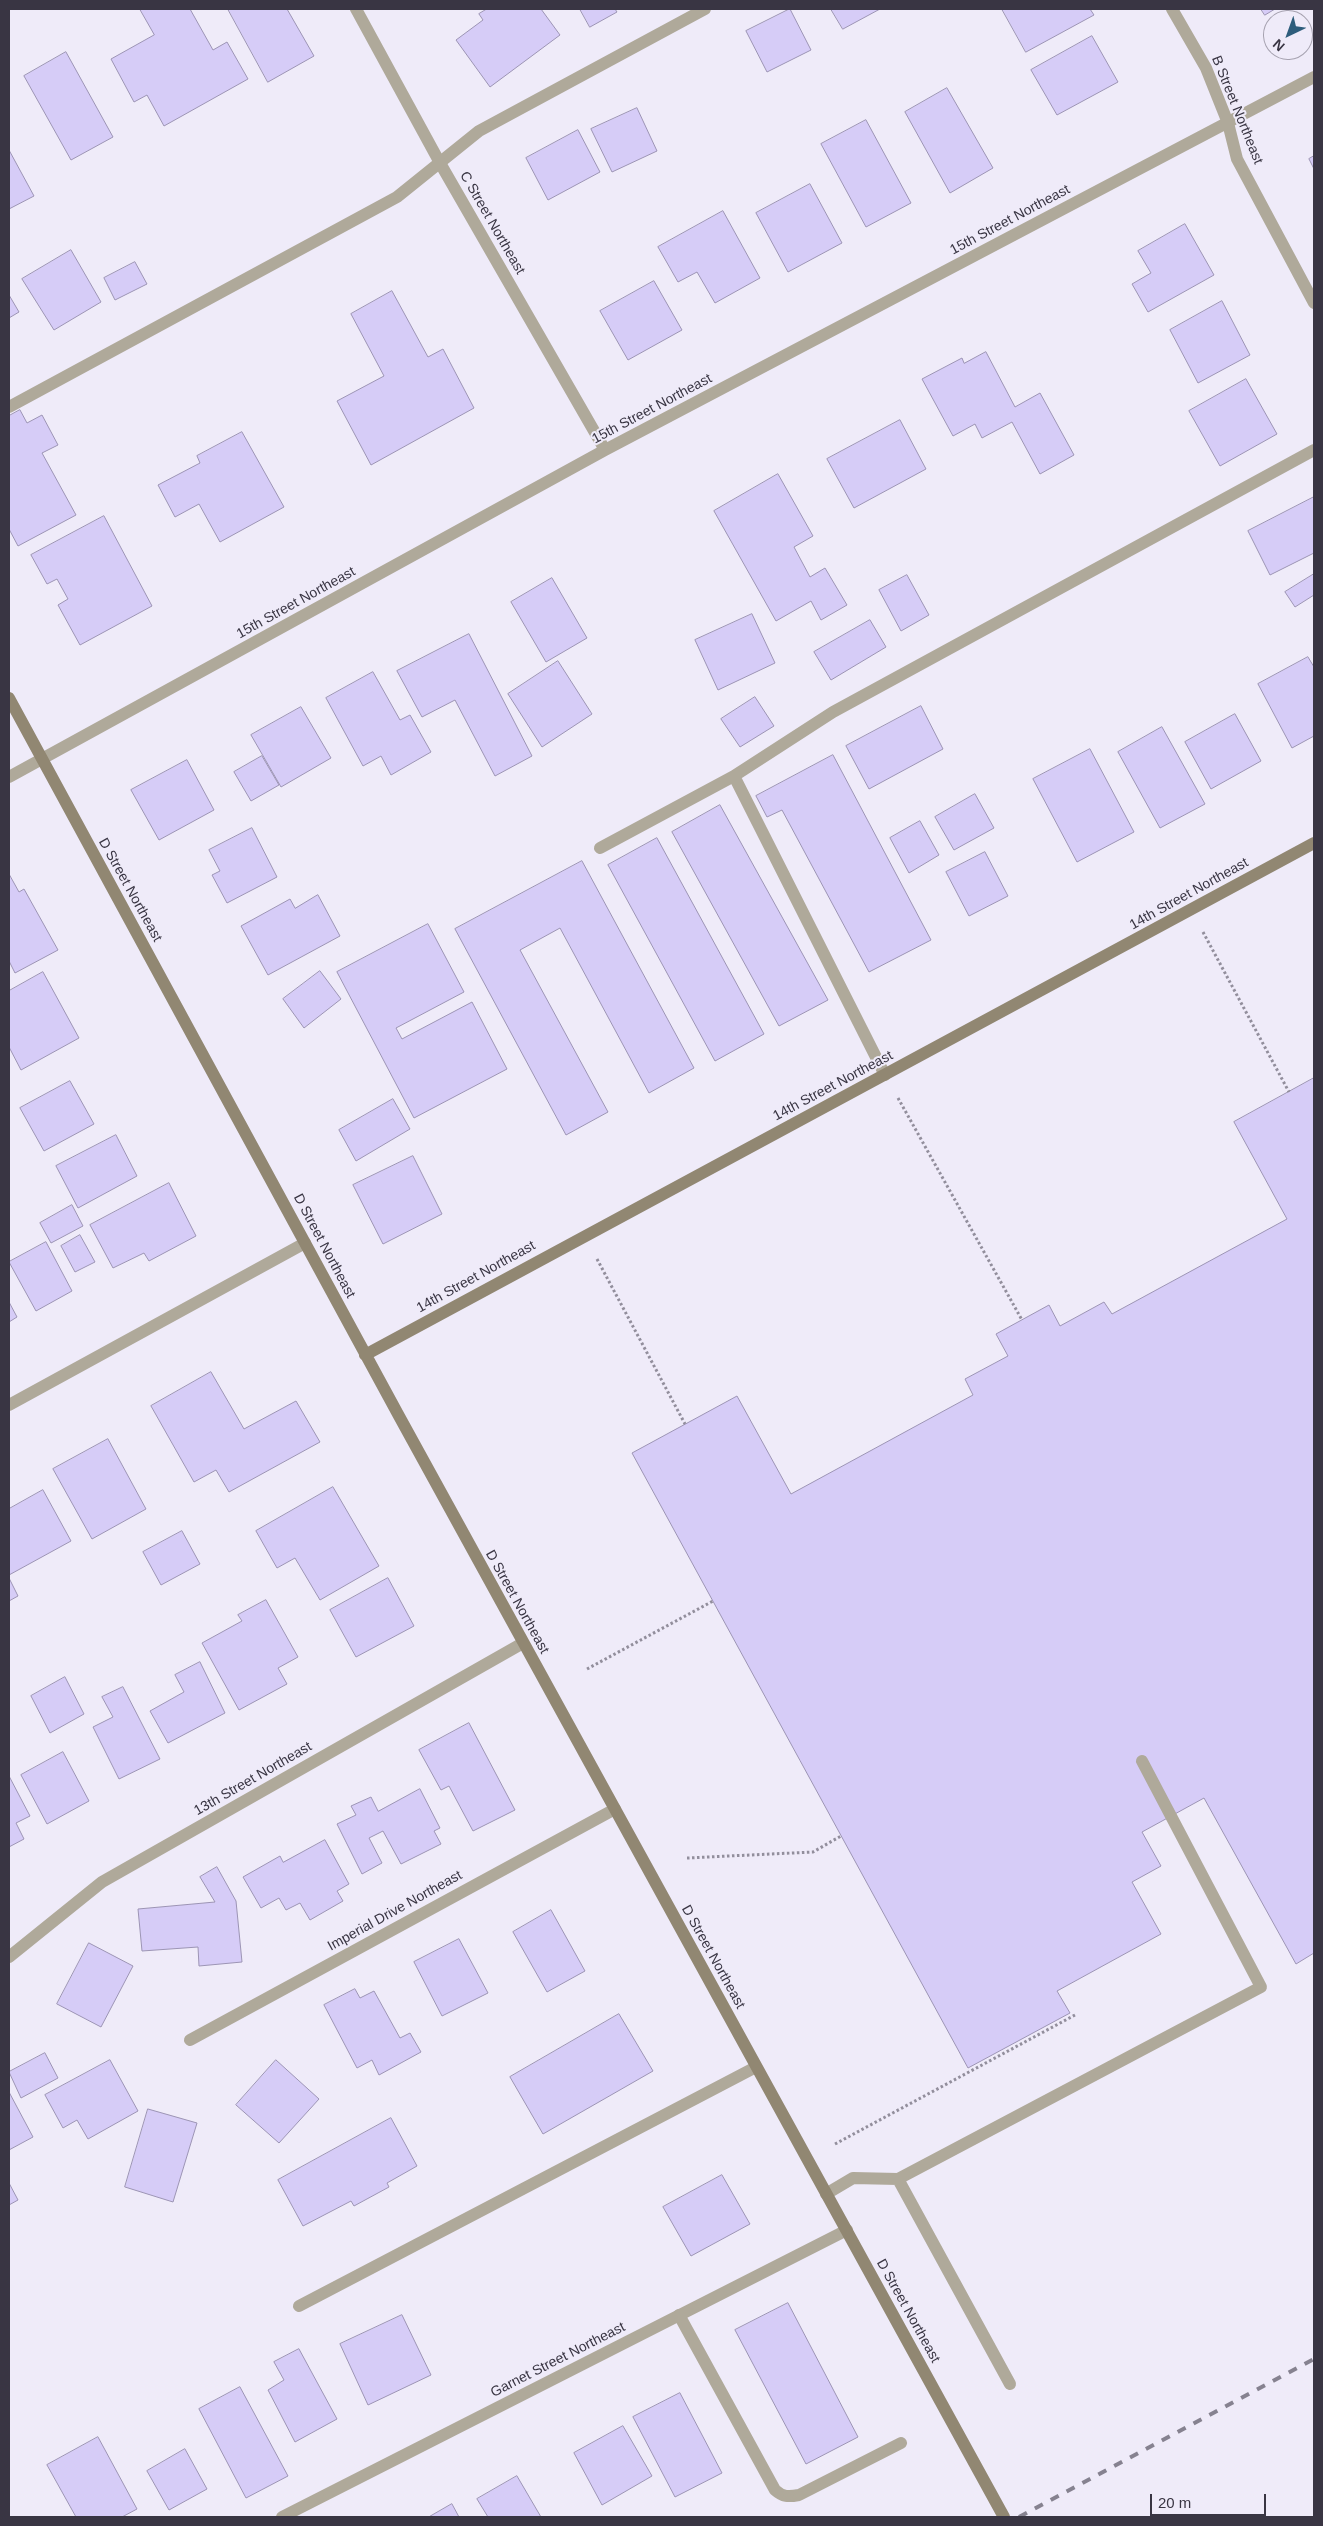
<!DOCTYPE html>
<html>
<head>
<meta charset="utf-8">
<style>
	body { margin:0 }
	#map { position:relative; width:1323px; height:2526px; overflow:hidden; background:#efebf9; font-family:Arial,sans-serif }
	canvas { display:block }
	.frame { position:absolute; inset:0; border:10px solid #393543; pointer-events:none }
	.north { position:absolute; left:1263px; top:10px; width:50px; height:50px; box-sizing:border-box; background:#efebf9; border:1px solid #a6a2b0; border-radius:50%; rotate:222deg; font-size:14px; font-weight:700; line-height:20px; text-align:center; color:#393543 }
	.north::after { content:''; display:block; margin:auto; width:18px; height:22px; background:#2e5d7c; clip-path:polygon(50% 0,100% 100%,50% 72%,0 100%) }
	.scale { position:absolute; left:1150px; top:2494px; width:116px; height:22px; box-sizing:border-box; border:2px solid #393543; border-top:0; padding-left:6px; font-size:15px; line-height:18px; white-space:nowrap; color:#393543; -webkit-text-stroke:4px #efebf9; paint-order:stroke }
</style>
</head>
<body>
<div id="map">
<canvas width="1323" height="2526"></canvas>
<div class="frame"></div>
<div class="north">N</div>
<div class="scale">20 m</div>
</div>
<script>
const g = document.querySelector('canvas').getContext('2d');
g.lineJoin = 'round';
function paint(path, color) { g.fillStyle = color; g.fill(path, 'evenodd'); }
function trace(path, color, width, dash) { g.strokeStyle = color; g.lineWidth = width; g.lineCap = dash ? 'butt' : 'round'; g.setLineDash(dash || []); g.stroke(path); }
function drawText(font, color, halo, rows, align = 'center') {
  g.font = font + ' Arial,sans-serif'; g.lineWidth = 4; g.setLineDash([]); g.textBaseline = 'middle'; g.strokeStyle = halo; g.fillStyle = color; for (const [text, x, y, turn = 0] of rows) {
    g.save(); g.translate(x, y); g.rotate((+turn || 0) * Math.PI / 180); g.textAlign = isNaN(turn) ? turn : align; if (halo) g.strokeText(text, 0, 0); g.fillText(text, 0, 0); g.restore();
  }
}
const building = new Path2D(`
	M 140,9 L 190,9 L 213,50 L 227,42 L 248,79 L 164,126 L 147,95 L 134,102 L 111,59 L 154,35 Z
	M 228,9 L 287,9 L 314,56 L 268,82 Z
	M 487,9 L 541,9 L 560,35 L 490,87 L 456,40 L 483,20 L 479,14 Z
	M 580,9 L 615,9 L 617,12 L 590,27 Z
	M 790,9 L 811,50 L 767,72 L 746,31 Z
	M 831,9 L 880,9 L 843,29 Z
	M 1002,9 L 1090,9 L 1094,15 L 1026,52 Z
	M 1261,9 L 1275,9 L 1265,15 Z
	M 1092,36 L 1118,82 L 1057,115 L 1031,70 Z
	M 66,52 L 113,137 L 71,160 L 24,76 Z
	M 947,88 L 993,168 L 950,193 L 905,112 Z
	M 637,108 L 657,151 L 612,172 L 591,129 Z
	M 866,120 L 911,203 L 866,227 L 821,144 Z
	M 578,130 L 600,172 L 548,200 L 526,158 Z
	M 9,150 L 34,196 L 9,209 Z
	M 1314,156 L 1314,169 L 1309,159 Z
	M 810,184 L 842,243 L 788,272 L 756,213 Z
	M 723,211 L 760,278 L 715,303 L 697,272 L 678,282 L 658,247 Z
	M 1185,224 L 1214,275 L 1148,312 L 1132,284 L 1151,273 L 1138,251 Z
	M 71,250 L 101,302 L 54,330 L 22,279 Z
	M 135,262 L 147,284 L 115,300 L 104,278 Z
	M 654,281 L 682,330 L 628,360 L 600,311 Z
	M 392,291 L 428,357 L 443,349 L 474,408 L 371,465 L 337,401 L 384,376 L 351,314 Z
	M 9,295 L 19,312 L 9,318 Z
	M 1222,301 L 1250,355 L 1198,383 L 1170,330 Z
	M 986,352 L 1015,407 L 1040,393 L 1074,455 L 1040,474 L 1012,422 L 982,438 L 975,424 L 953,436 L 922,379 L 962,358 L 964,363 Z
	M 1246,379 L 1277,434 L 1220,466 L 1189,411 Z
	M 20,410 L 27,423 L 42,415 L 58,445 L 42,453 L 76,515 L 18,546 L 9,529 L 9,416 Z
	M 900,420 L 926,469 L 854,508 L 827,459 Z
	M 242,432 L 284,507 L 220,542 L 199,504 L 175,517 L 158,485 L 200,463 L 197,456 Z
	M 778,474 L 813,536 L 794,547 L 810,577 L 825,568 L 847,605 L 821,620 L 811,601 L 776,621 L 714,511 Z
	M 1314,497 L 1314,553 L 1270,575 L 1248,531 Z
	M 104,516 L 152,606 L 80,645 L 58,605 L 68,599 L 57,579 L 47,584 L 31,555 Z
	M 1314,574 L 1314,595 L 1295,607 L 1285,592 Z
	M 907,575 L 929,615 L 901,631 L 879,590 Z
	M 552,578 L 587,638 L 546,662 L 511,602 Z
	M 752,614 L 775,663 L 718,690 L 695,640 Z
	M 870,620 L 886,647 L 831,680 L 814,652 Z
	M 469,634 L 532,756 L 495,776 L 455,700 L 422,717 L 397,671 Z
	M 1308,657 L 1314,667 L 1314,736 L 1292,748 L 1258,684 Z
	M 558,661 L 592,714 L 542,747 L 508,694 Z
	M 373,672 L 400,720 L 410,715 L 431,752 L 391,775 L 381,756 L 363,766 L 326,698 Z
	M 755,697 L 774,726 L 740,747 L 721,719 Z
	M 921,706 L 943,749 L 869,789 L 846,746 Z
	M 301,707 L 331,758 L 281,787 L 251,735 Z
	M 1235,714 L 1261,761 L 1211,789 L 1185,742 Z
	M 1162,727 L 1205,804 L 1160,828 L 1118,752 Z
	M 1090,749 L 1134,832 L 1077,862 L 1033,779 Z
	M 833,755 L 931,940 L 869,972 L 782,810 L 767,817 L 756,796 Z
	M 262,756 L 279,785 L 251,801 L 234,772 Z
	M 187,760 L 214,810 L 159,840 L 131,790 Z
	M 975,794 L 994,828 L 954,850 L 935,817 Z
	M 720,805 L 828,1000 L 779,1026 L 672,832 Z
	M 920,821 L 939,855 L 909,873 L 890,838 Z
	M 252,828 L 277,877 L 227,903 L 212,875 L 220,871 L 209,850 Z
	M 657,838 L 764,1034 L 715,1061 L 608,865 Z
	M 985,852 L 1008,896 L 969,916 L 946,872 Z
	M 582,861 L 694,1068 L 649,1093 L 560,928 L 520,950 L 608,1112 L 566,1135 L 455,929 Z
	M 9,874 L 19,892 L 24,889 L 58,950 L 15,973 L 9,961 Z
	M 318,895 L 340,936 L 268,975 L 241,926 L 290,899 L 295,908 Z
	M 428,924 L 464,992 L 396,1028 L 402,1039 L 472,1002 L 507,1069 L 414,1118 L 337,972 Z
	M 320,971 L 341,999 L 304,1028 L 283,999 Z
	M 43,972 L 79,1038 L 21,1070 L 9,1047 L 9,991 Z
	M 1314,1078 L 1314,1953 L 1296,1964 L 1204,1798 L 1142,1832 L 1161,1866 L 1132,1882 L 1161,1934 L 1057,1991 L 1070,2013 L 968,2068 L 632,1453 L 737,1396 L 791,1494 L 973,1395 L 965,1379 L 1008,1356 L 996,1334 L 1049,1305 L 1060,1326 L 1104,1302 L 1112,1314 L 1287,1219 L 1234,1122 Z
	M 70,1081 L 94,1124 L 44,1151 L 20,1108 Z
	M 393,1099 L 410,1129 L 356,1161 L 339,1130 Z
	M 116,1135 L 137,1176 L 78,1208 L 56,1166 Z
	M 413,1156 L 442,1214 L 383,1244 L 353,1185 Z
	M 169,1183 L 196,1236 L 149,1261 L 144,1253 L 113,1268 L 90,1225 Z
	M 72,1205 L 83,1226 L 51,1243 L 40,1223 Z
	M 80,1235 L 95,1262 L 75,1272 L 61,1246 Z
	M 46,1242 L 72,1291 L 36,1311 L 9,1262 Z
	M 9,1302 L 17,1317 L 9,1322 Z
	M 211,1372 L 244,1429 L 296,1401 L 320,1442 L 229,1492 L 216,1470 L 194,1482 L 151,1406 Z
	M 108,1439 L 146,1509 L 92,1539 L 53,1469 Z
	M 333,1487 L 379,1566 L 320,1600 L 295,1558 L 277,1568 L 256,1531 Z
	M 43,1490 L 71,1541 L 9,1575 L 9,1509 Z
	M 182,1531 L 200,1564 L 161,1585 L 143,1552 Z
	M 9,1578 L 18,1596 L 9,1601 Z
	M 388,1578 L 414,1626 L 356,1657 L 330,1610 Z
	M 266,1600 L 298,1657 L 278,1668 L 287,1684 L 239,1710 L 202,1643 L 242,1621 L 238,1615 Z
	M 200,1662 L 225,1713 L 168,1743 L 150,1711 L 184,1692 L 175,1675 Z
	M 65,1677 L 84,1714 L 50,1733 L 31,1696 Z
	M 123,1687 L 160,1759 L 119,1779 L 93,1727 L 113,1717 L 102,1697 Z
	M 469,1723 L 515,1810 L 473,1831 L 449,1786 L 441,1790 L 419,1750 Z
	M 63,1752 L 89,1801 L 47,1824 L 21,1775 Z
	M 9,1776 L 30,1816 L 16,1823 L 24,1839 L 9,1847 Z
	M 420,1789 L 440,1828 L 434,1831 L 441,1844 L 401,1864 L 383,1831 L 369,1838 L 382,1863 L 362,1874 L 337,1824 L 356,1815 L 351,1806 L 371,1797 L 378,1811 Z
	M 325,1840 L 349,1884 L 337,1891 L 343,1901 L 310,1920 L 300,1903 L 286,1910 L 279,1898 L 261,1908 L 243,1877 L 280,1856 L 283,1862 Z
	M 217,1867 L 236,1901 L 242,1962 L 199,1966 L 198,1947 L 142,1951 L 138,1909 L 215,1902 L 200,1877 Z
	M 551,1910 L 585,1971 L 547,1992 L 513,1932 Z
	M 459,1939 L 488,1993 L 442,2016 L 414,1962 Z
	M 89,1943 L 133,1966 L 101,2027 L 57,2004 Z
	M 355,1989 L 360,1998 L 374,1991 L 400,2038 L 410,2033 L 421,2052 L 379,2075 L 372,2060 L 357,2068 L 324,2005 Z
	M 619,2014 L 653,2071 L 543,2134 L 510,2077 Z
	M 45,2053 L 58,2078 L 21,2098 L 9,2072 Z
	M 110,2060 L 138,2111 L 88,2139 L 77,2120 L 63,2128 L 45,2095 Z
	M 276,2060 L 319,2099 L 279,2143 L 236,2105 Z
	M 9,2092 L 33,2137 L 9,2150 Z
	M 148,2109 L 197,2123 L 173,2202 L 125,2187 Z
	M 391,2118 L 417,2166 L 387,2183 L 389,2187 L 354,2206 L 351,2201 L 303,2226 L 278,2180 Z
	M 722,2175 L 750,2224 L 691,2256 L 663,2207 Z
	M 9,2183 L 18,2200 L 9,2205 Z
	M 788,2303 L 858,2437 L 806,2464 L 735,2330 Z
	M 402,2315 L 431,2375 L 368,2405 L 340,2344 Z
	M 299,2349 L 337,2419 L 295,2442 L 268,2390 L 284,2380 L 274,2362 Z
	M 240,2387 L 288,2476 L 246,2498 L 199,2409 Z
	M 680,2393 L 722,2473 L 675,2497 L 633,2417 Z
	M 623,2426 L 652,2476 L 602,2505 L 574,2453 Z
	M 98,2437 L 137,2509 L 122,2517 L 76,2517 L 47,2465 Z
	M 185,2449 L 207,2489 L 169,2510 L 147,2471 Z
	M 517,2476 L 541,2517 L 488,2517 L 477,2499 Z
	M 452,2504 L 459,2517 L 429,2517 Z`);
const path = new Path2D(`
	M 1203,932 L 1289,1092
	M 898,1098 L 1022,1320
	M 597,1259 L 685,1424
	M 587,1669 L 713,1601
	M 687,1858 L 813,1852 L 841,1836
	M 835,2144 L 1075,2015`);
const lane = new Path2D(`
	M 9,407 L 397,197 L 479,131 L 705,9
	M 734,776 L 885,1075
	M 600,848 L 734,776 L 833,712 L 1314,450
	M 898,2179 L 1010,2384
	M 826,2194 L 853,2178 L 898,2179 L 1261,1987 L 1142,1761
	M 299,2306 L 756,2067
	M 679,2315 L 775,2490 C 783,2497 788,2497 799,2495 L 901,2443`);
const street = new Path2D(`
	M 356,9 L 440,163 L 605,450
	M 1172,9 L 1206,68 L 1228,123 L 1237,159 L 1314,303
	M 9,777 L 605,450 L 1314,77
	M 9,1405 L 305,1243
	M 9,1957 L 102,1882 L 523,1643
	M 190,2040 L 615,1809
	M 282,2517 L 847,2230`);
const secondary = new Path2D(`
	M 9,698 L 399,1416 L 1004,2517
	M 365,1355 L 1314,843`);
const rail = new Path2D(`
	M 1019,2517 L 1314,2359`);
const streetNames = [
	["B Street Northeast",1237,110,68],
	["15th Street Northeast",1010,220,-28],
	["C Street Northeast",492,223,60],
	["15th Street Northeast",652,409,-28],
	["15th Street Northeast",296,603,-29],
	["D Street Northeast",130,890,61],
	["14th Street Northeast",1189,894,-29],
	["14th Street Northeast",833,1086,-28],
	["D Street Northeast",324,1246,62],
	["14th Street Northeast",476,1277,-29],
	["D Street Northeast",517,1602,61],
	["13th Street Northeast",253,1779,-30],
	["Imperial Drive Northeast",395,1911,-29],
	["D Street Northeast",713,1957,61],
	["D Street Northeast",908,2311,61],
	["Garnet Street Northeast",558,2360,-27]
];
paint(building, '#d6ccf7');
trace(building, '#9c94b4', 1);
trace(path, '#928e9c', 3, [2.5, 2.5]);
trace(lane, '#afa99a', 12);
trace(street, '#afa99a', 12);
trace(secondary, '#918772', 12);
trace(rail, '#868290', 4, [9, 9]);
drawText('14px', '#393543', '#efebf9', streetNames);
</script>
</body>
</html>
